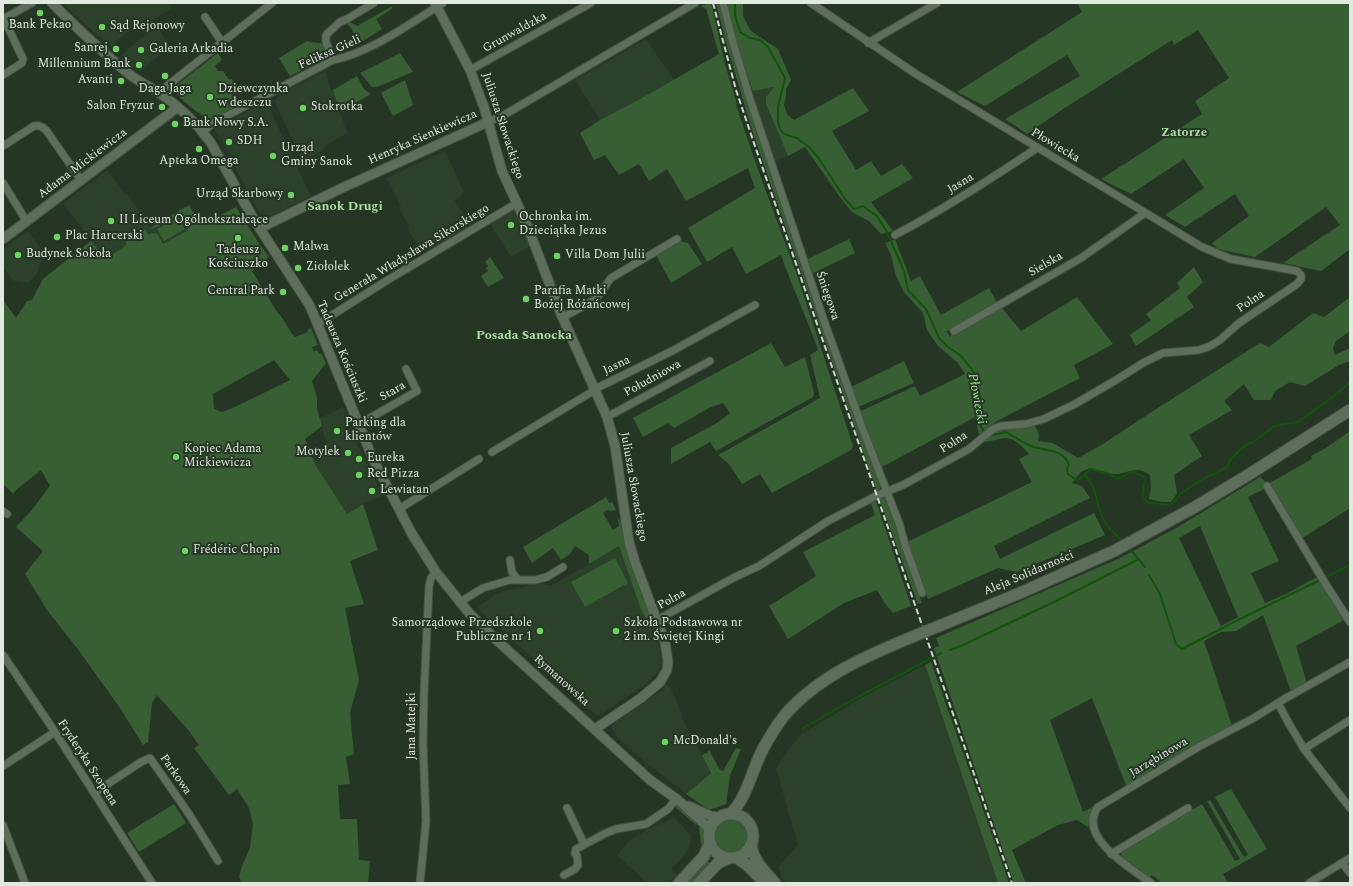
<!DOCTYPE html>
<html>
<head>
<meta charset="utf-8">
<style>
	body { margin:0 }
	#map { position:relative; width:1353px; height:886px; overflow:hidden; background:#263624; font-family:Spectral,serif }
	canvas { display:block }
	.frame { position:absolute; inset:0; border:4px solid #e0eadf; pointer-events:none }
</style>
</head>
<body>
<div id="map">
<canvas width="1353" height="886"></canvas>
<div class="frame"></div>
</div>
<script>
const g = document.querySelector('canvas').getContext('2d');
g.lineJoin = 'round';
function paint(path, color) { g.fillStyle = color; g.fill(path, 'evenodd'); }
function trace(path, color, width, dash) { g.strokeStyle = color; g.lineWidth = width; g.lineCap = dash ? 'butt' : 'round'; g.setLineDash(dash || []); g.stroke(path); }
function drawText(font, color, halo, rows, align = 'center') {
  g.font = font + ' Spectral,serif'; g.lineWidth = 4; g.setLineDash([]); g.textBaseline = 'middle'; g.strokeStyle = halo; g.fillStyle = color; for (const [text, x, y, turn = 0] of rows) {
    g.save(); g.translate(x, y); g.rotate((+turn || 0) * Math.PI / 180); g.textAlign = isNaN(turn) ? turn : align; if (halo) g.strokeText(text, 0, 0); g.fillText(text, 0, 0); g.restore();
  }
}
const built = new Path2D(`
	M 62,3 L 173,3 L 170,5 L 172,8 L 152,20 L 170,46 L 140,72 L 120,56 L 146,34 L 141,26 L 126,33 L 111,47 L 100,36 L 99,37 Z
	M 646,39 L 674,80 L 640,99 L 600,120 L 575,80 Z
	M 325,71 L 331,90 L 333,90 L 347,133 L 323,147 L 325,150 L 302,161 L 275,102 L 280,94 Z
	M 774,86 L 766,97 L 766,104 L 788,156 L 775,162 L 757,108 L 753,91 Z
	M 266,102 L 311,196 L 270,216 L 260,213 L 237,172 L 234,160 L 214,129 Z
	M 445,151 L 464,192 L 460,197 L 454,200 L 472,225 L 422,254 L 416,242 L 407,228 L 409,226 L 399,208 L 401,206 L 386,178 Z
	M 107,170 L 127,196 L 128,195 L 150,227 L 155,228 L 179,214 L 189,230 L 163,244 L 126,245 L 106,259 L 63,204 Z
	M 514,209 L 524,231 L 530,246 L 511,257 L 490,223 Z
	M 28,231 L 43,251 L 43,256 L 36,275 L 29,282 L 22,283 L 14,281 L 3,268 L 3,249 Z
	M 343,407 L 354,437 L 383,496 L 363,504 L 353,509 L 347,515 L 316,466 L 314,460 L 330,452 L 319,419 Z
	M 619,546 L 641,610 L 657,637 L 662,664 L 657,673 L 643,686 L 600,715 L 596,715 L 478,609 L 479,606 L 497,593 L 540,583 L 550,586 L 593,562 Z
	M 925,665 L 998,883 L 787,883 L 782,878 L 778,867 L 798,845 L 776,768 L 792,745 L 802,734 L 863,697 Z
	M 665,684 L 670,687 L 674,695 L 685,724 L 711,772 L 686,794 L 639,757 L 618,738 L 612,729 L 612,726 L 616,722 L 663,690 Z
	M 674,817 L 690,835 L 691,839 L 690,846 L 683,857 L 671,869 L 677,875 L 667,883 L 647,883 L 617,855 L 629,841 L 651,827 L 665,822 Z`);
const green = new Path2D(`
	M 709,3 L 711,3 L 725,64 L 737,104 L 736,105 L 756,164 L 798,278 L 853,446 L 851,450 L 772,493 L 760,474 L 742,484 L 729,464 L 718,455 L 820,398 L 810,355 L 818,350 C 807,318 792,287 781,255 L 746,274 L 732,247 L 707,262 L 688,228 L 755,188 L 748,168 L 686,201 L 667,169 L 649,181 L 639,164 L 619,175 L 605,155 L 594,160 L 580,133 L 600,120 L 640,99 L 719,54 L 706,9 L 701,6 Z
	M 716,3 L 720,3 L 726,29 L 743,88 L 821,323 C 838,364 851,407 867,449 C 871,462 881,476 880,489 L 877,492 L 752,130 L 727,46 Z
	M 727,3 L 743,3 L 743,16 L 751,31 L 778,49 L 791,80 L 786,89 L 786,96 L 784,105 L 787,114 L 794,120 L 853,88 L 869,111 L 832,131 L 856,170 L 871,161 L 881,176 L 902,164 L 913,178 L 871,202 L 893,231 L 881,234 L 869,221 L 853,213 L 842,200 L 805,147 L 788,156 L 766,104 L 766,97 L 774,87 L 753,91 L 735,40 Z
	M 1077,3 L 1350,3 L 1350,249 L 1321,271 L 1283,263 L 1340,225 L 1326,207 L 1255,257 L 1218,249 L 1212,243 L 1249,216 L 1235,194 L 1185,227 L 1165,215 L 1204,188 L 1184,159 L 1131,194 L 1101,179 L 1202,114 L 1195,101 L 1229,78 L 1198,30 L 1174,45 L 1172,40 L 1063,109 L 1027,134 L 1005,119 L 1080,76 L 1067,55 L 985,106 L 957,92 L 1082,12 Z
	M 391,7 L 393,8 L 376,19 L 382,29 L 360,43 L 351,28 L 346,22 L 350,22 L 357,26 Z
	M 307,41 C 323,46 322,37 329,57 L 290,76 L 279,58 Z
	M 218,53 L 222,60 L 215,66 L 218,71 L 223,71 L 229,80 L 232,79 L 239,90 L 231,94 L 234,100 L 237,98 L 240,104 L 209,120 C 200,114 177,98 173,88 Z
	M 400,53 L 413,72 L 377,87 L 372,87 L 360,73 Z
	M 357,76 L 364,89 L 371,94 L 340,112 L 333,90 Z
	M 405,80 L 413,105 L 393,116 L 381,93 Z
	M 189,205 L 201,225 L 236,207 L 260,245 L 269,257 L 252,271 L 277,312 C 285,319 287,329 295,337 L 308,332 L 307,330 L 311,328 L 318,345 L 312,347 L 314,351 L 317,350 L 319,354 L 321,353 L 326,363 L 312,381 L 317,398 L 317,409 L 322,426 L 305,439 L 316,466 L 347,514 L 363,504 L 378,550 L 350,561 L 364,604 L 345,608 L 359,680 L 350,713 L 354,754 L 346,757 L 350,784 L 338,785 L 340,819 L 357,819 L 359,860 L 370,861 L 368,883 L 242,883 L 239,877 L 242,866 L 250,848 L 253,824 L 249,808 L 237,789 L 229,795 L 194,748 L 199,745 L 189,731 L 157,695 L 152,703 L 148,742 L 143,745 L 120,708 L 77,648 L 47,610 L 25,574 L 43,551 L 16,527 L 31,511 L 50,486 L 41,470 L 17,489 L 13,494 L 3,484 L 3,300 L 16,318 L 27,301 L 32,300 L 43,279 L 91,241 L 106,259 L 126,245 L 126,242 L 145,229 L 148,234 L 157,233 L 163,244 L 188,230 L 180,214 L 155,228 L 150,228 ZM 274,360 L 290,380 L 235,407 L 222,412 L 214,409 L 213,394 Z
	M 178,217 L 185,229 L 164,241 L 157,229 Z
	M 849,239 L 855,253 L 813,273 L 808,259 Z
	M 895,239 L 911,281 L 920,276 L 941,315 L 989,288 L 997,303 L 951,330 L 946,331 L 950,337 L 952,334 L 1001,307 L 1021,331 L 1077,297 L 1113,344 L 1074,365 L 1080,378 L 997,421 L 979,435 L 975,417 L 882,467 L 876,452 L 870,443 L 860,413 L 861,411 L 915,386 L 920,396 L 965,374 L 957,362 L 938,346 L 927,330 L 923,313 L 904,292 L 896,276 L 891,255 L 885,243 Z
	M 680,241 L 688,243 L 702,264 L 671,283 L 656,255 Z
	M 490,257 L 504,278 L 488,287 L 481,276 L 488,271 L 486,268 L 488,266 L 485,262 Z
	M 1194,267 L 1203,282 L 1187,297 L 1194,307 L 1136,346 L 1130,335 L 1151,320 L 1146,314 L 1180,288 L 1177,283 Z
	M 1350,297 L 1350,331 L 1336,341 L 1333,348 L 1335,355 L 1350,348 L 1350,361 L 1339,365 L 1305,386 L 1290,382 L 1275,391 L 1271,400 L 1254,400 L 1244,384 L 1224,401 L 1232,410 L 1189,435 L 1202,456 L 1174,475 L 1177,493 L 1171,502 L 1162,502 L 1149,499 L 1151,488 L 1150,475 C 1135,465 1130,473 1116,474 C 1108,474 1098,470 1090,468 L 1081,472 L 1072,483 L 1082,486 L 1090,498 L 994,546 L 1000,559 L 1094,513 L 1105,535 L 1017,572 L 998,568 L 928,599 L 907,542 L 1032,482 L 1019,459 L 1029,454 C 1012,435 1010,436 986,442 L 984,440 L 993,431 L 1035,426 L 1039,434 L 1038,441 L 1053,443 L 1078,458 L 1103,444 L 1153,411 L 1260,343 L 1269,347 L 1313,313 L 1324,317 Z
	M 771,343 L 785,367 L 805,357 L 814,393 L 813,397 L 716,451 L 710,442 L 671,464 L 671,448 L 717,423 L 730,413 L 723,403 L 709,408 L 674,428 L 668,423 L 643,437 L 633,418 Z
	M 904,361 L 914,383 L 858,407 L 851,387 Z
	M 1350,431 L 1350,508 L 1301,539 L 1268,484 L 1264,489 L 1248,497 L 1279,561 L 1251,573 L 1265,603 L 1286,594 L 1319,576 L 1346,619 L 1296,646 L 1307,684 L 1291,691 L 1263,615 L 1236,631 L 1221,632 L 1204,641 L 1232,726 L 1195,744 L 1162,764 L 1127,788 L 1092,698 L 1050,720 L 1083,812 L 1094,806 L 1091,813 L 1088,827 L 1077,820 L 1058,825 L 1012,850 L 1026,883 L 1014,883 L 934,648 L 939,646 L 936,638 L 1120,558 L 1178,527 L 1260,477 L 1268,484 L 1312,459 L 1311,456 L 1326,448 ZM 1200,526 L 1238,617 L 1221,626 L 1179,538 Z
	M 883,496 L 888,499 L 896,527 L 922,603 L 918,604 L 879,498 Z
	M 606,497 L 609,503 L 612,502 L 616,510 L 611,511 L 607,510 L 603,513 L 613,530 L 619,526 L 618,520 L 620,519 C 626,554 638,586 651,619 L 648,622 L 641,610 L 619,546 L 589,564 L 589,555 L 575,546 L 570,554 L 561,560 L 553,548 L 532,563 L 523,547 Z
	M 876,501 L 911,606 L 893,613 L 884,602 L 877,590 L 844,603 L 788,639 L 769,606 L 816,576 L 803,552 L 875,515 L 871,503 Z
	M 615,558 L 628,583 L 585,607 L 571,582 Z
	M 931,662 L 1009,883 L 998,883 L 925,665 Z
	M 736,748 L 741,749 L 730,775 L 726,804 L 709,810 L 686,794 L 711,773 L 702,755 L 707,753 L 709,750 L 720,770 L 723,771 Z
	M 1231,789 L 1267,849 L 1223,874 L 1228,883 L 1162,883 L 1152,875 L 1149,878 L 1123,858 L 1121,852 L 1122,850 L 1202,804 L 1235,861 L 1240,859 L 1207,801 L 1210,800 L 1244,857 L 1248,855 L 1215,797 Z
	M 174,804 L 186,823 L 139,852 L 127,833 Z
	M 676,805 L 699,822 L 696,825 L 674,806 Z
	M 748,811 L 759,832 L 758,853 C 753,844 758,841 756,831 C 754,824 746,818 748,811 Z
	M714 836a17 17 0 1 1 34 0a17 17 0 1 1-34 0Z
	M 702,825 C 708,834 707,842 702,851 L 699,828 Z
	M 705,859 L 712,865 L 695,883 L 685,883 Z`);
const stream = new Path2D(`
	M 735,3 L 735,15 L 740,32 L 750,38 L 760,40 L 768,47 L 785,78 L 778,107 L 778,121 L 780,129 L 784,134 L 797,138 L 809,147 L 820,160 L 845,199 L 854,209 L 863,206 L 877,216 L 887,232 L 904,271 L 908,290 L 926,309 L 939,338 L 947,346 L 961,356 L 974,372 L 977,380 L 976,392 L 980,424 L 984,433
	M 989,436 L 1006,432 C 1015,437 1024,444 1034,447 C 1048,451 1062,449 1069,464 L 1067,470 L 1068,474 L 1076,480 L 1081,478 L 1091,469 L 1110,474 L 1116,479 L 1122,477 L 1131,472 L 1143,476 L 1145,479 L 1142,498 L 1149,503 L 1169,505 L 1176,500 L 1180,494 L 1203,479 L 1227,467 L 1229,461 L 1242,448 L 1256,440 L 1275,426 L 1298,422 L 1338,393 L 1350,382
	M 1085,476 C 1099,488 1095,509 1106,524 C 1110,530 1118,536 1123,542
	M 1129,548 L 1145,567
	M 1149,575 L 1160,594 L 1176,644 L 1182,649 L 1240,619 L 1320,580
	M 1324,578 L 1350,565
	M 950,650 L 961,646 L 1056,601 L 1139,559
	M 803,728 L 858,697 L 941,653`);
const minor = new Path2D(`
	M 723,3 L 734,46 L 750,99 L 823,318 L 862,427 L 899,523 L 905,545 L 922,593
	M 205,17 L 222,42
	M 3,19 L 32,3
	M 868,43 L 937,3
	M 333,60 L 326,42 L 326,35 L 340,22 L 347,19 L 374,3
	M 470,70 L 591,3
	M 3,75 L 22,63 L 23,59 L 4,19
	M 158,93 L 272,3
	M 488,122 L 504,115 L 695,3
	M 203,132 L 213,123 L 333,60 C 370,53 411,23 443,3
	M 3,146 L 34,126 C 39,125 42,126 46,130 L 81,180
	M 3,183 L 27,222
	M 895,235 C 944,209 991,179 1037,148
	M 562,318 L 596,299 L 611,278 L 677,239
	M 318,324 L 386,281 L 517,203
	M 954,331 L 1081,258 L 1145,213
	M 607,417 L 710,361
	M 358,425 L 417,391 L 406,369
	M 492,452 L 590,393 L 595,389 L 674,350 L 755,305
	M 1267,486 L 1325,583 L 1350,622
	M 399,509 L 479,459
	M 3,511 L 7,514
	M 510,560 L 512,572 L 518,580
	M 460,602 L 483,588 L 510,580 L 535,580 L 547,577 L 563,567
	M 657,620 L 735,577 L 759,566 L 828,521 L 876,496 L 903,485 L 969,449 L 993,429 L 1001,426 L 1026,424 L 1044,419 L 1075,404 L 1116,380 L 1143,363 L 1163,353 L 1199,350 L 1210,346 L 1220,340 L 1239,323 L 1297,284 L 1301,279 L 1301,275 L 1297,271 L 1231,259 L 1202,247 L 916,74 L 811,3
	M 3,655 L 55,732 L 152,883
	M 1278,703 L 1288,722 L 1304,749 L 1350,808
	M 1304,749 L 1350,720
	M 3,766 L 55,732
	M 94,793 L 141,762 L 150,758 L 189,814 L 218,861
	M 567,808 L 584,844
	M 3,825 L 25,883
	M 1111,854 L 1188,808
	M 1342,863 L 1350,873
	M 564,875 L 575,869 L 578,865 L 577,856 L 575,853 L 576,849 L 606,833 L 616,829 L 646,824 L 668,809 L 676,799
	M 420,883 L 426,821 L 423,743 L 424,693 L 429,586 L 431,578 L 436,572
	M 1151,883 C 1132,869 1076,837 1098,807 L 1200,746 L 1252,719 L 1286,698 L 1350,662
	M 1309,883 L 1350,858`);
const tertiary = new Path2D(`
	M 52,3 C 77,28 102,52 129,74 C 138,81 148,86 158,92 C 179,106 196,122 211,143 L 253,218 L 310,306 L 373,459 L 412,534 L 436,572 L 469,613 L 491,635 L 650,780 L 678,800 L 710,829
	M 435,3 L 470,70 L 484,107 L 502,171 L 527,225 L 561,314 L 607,417 L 615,446 L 629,542 L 636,565 L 665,642 L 668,662 L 667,670 L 660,682 L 641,698 L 595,729
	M 260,228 L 342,188 L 488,122
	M 3,239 L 178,107
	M 689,806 L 711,816 L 719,817`);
const secondary = new Path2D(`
	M 939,626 L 1020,593 L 1114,551 L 1195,507 L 1248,475 L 1350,410
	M709 836a22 22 0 1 1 44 0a22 22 0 1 1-44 0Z
	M 730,814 C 747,799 752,769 763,749 C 769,738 776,726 784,716 C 817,677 866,656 912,637
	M 751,845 C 753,860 765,872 775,883
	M 737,858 L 747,865 L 765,883
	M 679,883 L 704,856 L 710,843
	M 699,883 L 718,863 L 729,858`);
const rail = new Path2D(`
	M 713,3 L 736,90 L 756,149 L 1012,883`);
const secondaryBridge = new Path2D(`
	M 912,637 L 939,626`);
const markers = [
	[40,13,4,"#6cd362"],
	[102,27,4,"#6cd362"],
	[116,49,4,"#6cd362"],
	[141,50,4,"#6cd362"],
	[139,65,4,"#6cd362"],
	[165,76,4,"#6cd362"],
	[121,81,4,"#6cd362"],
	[210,97,4,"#6cd362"],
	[162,107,4,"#6cd362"],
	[303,108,4,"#6cd362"],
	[175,124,4,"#6cd362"],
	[229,142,4,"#6cd362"],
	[199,149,4,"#6cd362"],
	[273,156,4,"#6cd362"],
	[291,195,4,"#6cd362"],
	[111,221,4,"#6cd362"],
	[511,225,4,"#6cd362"],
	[57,237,4,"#6cd362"],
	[238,238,4,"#6cd362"],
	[285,248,4,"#6cd362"],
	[18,255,4,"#6cd362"],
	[557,256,4,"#6cd362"],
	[298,268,4,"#6cd362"],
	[283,292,4,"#6cd362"],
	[526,299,4,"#6cd362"],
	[337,431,4,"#6cd362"],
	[348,453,4,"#6cd362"],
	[176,457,4,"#6cd362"],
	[359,459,4,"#6cd362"],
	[359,475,4,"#6cd362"],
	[372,491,4,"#6cd362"],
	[185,551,4,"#6cd362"],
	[540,631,4,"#6cd362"],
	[616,631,4,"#6cd362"],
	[665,742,4,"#6cd362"]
];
const poiNames = [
	["Bank Pekao",40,26,"center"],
	["Sąd Rejonowy",110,27],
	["Sanrej",108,49,"right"],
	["Galeria Arkadia",149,50],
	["Millennium Bank",131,65,"right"],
	["Avanti",113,81,"right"],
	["Daga Jaga",165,90,"center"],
	["Dziewczynka",218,90],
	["w deszczu",218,104],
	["Salon Fryzur",154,107,"right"],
	["Stokrotka",311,108],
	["Bank Nowy S.A.",183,124],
	["SDH",237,142],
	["Urząd",281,149],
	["Gminy Sanok",281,163],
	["Apteka Omega",199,162,"center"],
	["Urząd Skarbowy",283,195,"right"],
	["Ochronka im.",519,218],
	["Dzieciątka Jezus",519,232],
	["II Liceum Ogólnokształcące",119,221],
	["Plac Harcerski",65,237],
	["Malwa",293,248],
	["Tadeusz",238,251,"center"],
	["Kościuszko",238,265,"center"],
	["Budynek Sokoła",26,255],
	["Villa Dom Julii",565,256],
	["Ziołolek",306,268],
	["Central Park",275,292,"right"],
	["Parafia Matki",534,292],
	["Bożej Różańcowej",534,306],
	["Parking dla",345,424],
	["klientów",345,438],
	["Kopiec Adama",184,450],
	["Mickiewicza",184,464],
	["Motylek",340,453,"right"],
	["Eureka",367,459],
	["Red Pizza",367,475],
	["Lewiatan",380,491],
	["Frédéric Chopin",193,551],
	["Samorządowe Przedszkole",532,624,"right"],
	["Publiczne nr 1",532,638,"right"],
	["Szkoła Podstawowa nr",624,624],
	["2 im. Świętej Kingi",624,638],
	["McDonald's",673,742]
];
const streetNames = [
	["Grunwaldzka",515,33,-29],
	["Feliksa Gieli",330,53,-24],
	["Juliusza Słowackiego",502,126,72],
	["Henryka Sienkiewicza",423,138,-24],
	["Płowiecka",1055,146,31],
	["Adama Mickiewicza",83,164,-37],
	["Jasna",961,184,-31],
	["Generała Władysława Sikorskiego",412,254,-31],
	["Sielska",1046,265,-30],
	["Śniegowa",827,296,71],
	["Polna",1251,302,-34],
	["Tadeusza Kościuszki",341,352,67],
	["Jasna",617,366,-26],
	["Południowa",653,379,-29],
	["Stara",393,392,-30],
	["Polna",954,443,-32],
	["Juliusza Słowackiego",633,487,80],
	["Aleja Solidarności",1029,574,-23],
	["Polna",672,600,-29],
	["Rymanowska",561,681,42],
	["Jana Matejki",413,726,-90],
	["Jarzębinowa",1159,758,-31],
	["Fryderyka Szopena",87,763,57],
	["Parkowa",175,775,55]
];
const neighbourhoodNames = [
	["Zatorze",1184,133],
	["Sanok Drugi",345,207],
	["Posada Sanocka",524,336]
];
const waterNames = [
	["Płowiecki",976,399,79]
];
paint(built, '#2b4129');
paint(green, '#385e34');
trace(stream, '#12540c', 2);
trace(minor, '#455243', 9);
trace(tertiary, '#455243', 11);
trace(secondary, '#455243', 13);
trace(minor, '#5d6f5b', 7);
trace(tertiary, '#5d6f5b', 9);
trace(secondary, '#5d6f5b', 11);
trace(rail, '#cbd6ca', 2, [6, 3]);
trace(secondaryBridge, '#455243', 13, []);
trace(secondaryBridge, '#5d6f5b', 11);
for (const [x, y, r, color] of markers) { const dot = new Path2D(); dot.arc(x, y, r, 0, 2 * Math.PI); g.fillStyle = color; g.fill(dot); trace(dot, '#263624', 1.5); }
drawText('12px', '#e0eadf', '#263624', poiNames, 'left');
drawText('12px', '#e0eadf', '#263624', streetNames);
drawText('bold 13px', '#a8dfa2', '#263624', neighbourhoodNames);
drawText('italic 13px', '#9ef294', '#263624', waterNames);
</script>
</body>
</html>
